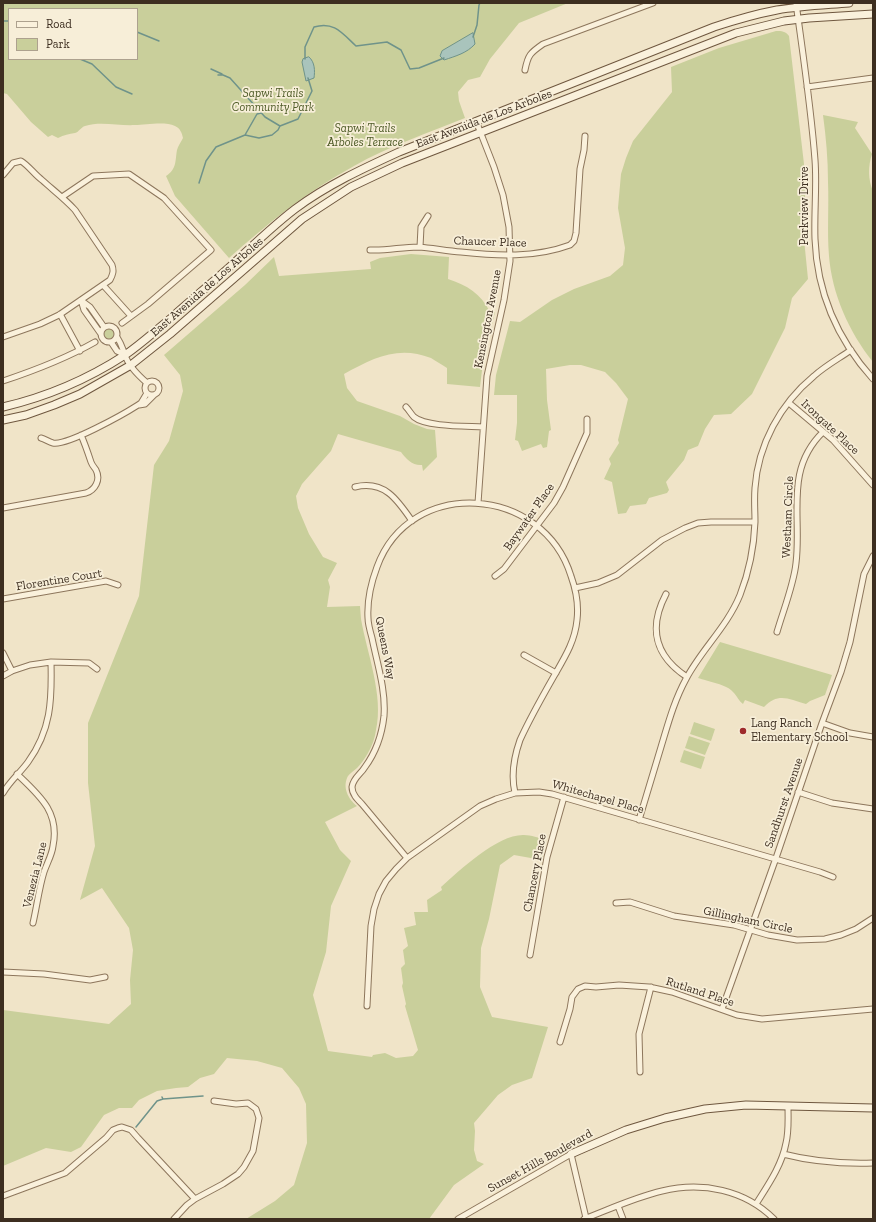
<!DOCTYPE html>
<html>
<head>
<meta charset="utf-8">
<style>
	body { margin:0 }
	#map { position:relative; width:876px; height:1222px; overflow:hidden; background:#f0e4c8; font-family:"Zilla Slab",serif }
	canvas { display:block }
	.frame { position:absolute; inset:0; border:4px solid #3d2e20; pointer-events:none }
	.legend { position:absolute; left:8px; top:8px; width:130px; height:52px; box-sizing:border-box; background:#f7eed8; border:1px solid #ada18e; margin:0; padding:5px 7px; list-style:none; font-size:12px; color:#3d2e20 }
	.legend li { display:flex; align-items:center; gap:8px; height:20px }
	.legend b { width:20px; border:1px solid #ada18e }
</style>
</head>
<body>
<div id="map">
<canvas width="876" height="1222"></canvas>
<div class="frame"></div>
<ul class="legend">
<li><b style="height:5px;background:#faf1dc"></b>Road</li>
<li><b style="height:11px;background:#c9cf9b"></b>Park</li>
</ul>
</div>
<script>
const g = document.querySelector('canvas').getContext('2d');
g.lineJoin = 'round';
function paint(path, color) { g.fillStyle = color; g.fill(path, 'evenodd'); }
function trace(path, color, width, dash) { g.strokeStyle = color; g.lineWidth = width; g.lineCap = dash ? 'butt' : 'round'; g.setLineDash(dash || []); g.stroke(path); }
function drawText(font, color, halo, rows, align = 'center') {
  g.font = font + ' "Zilla Slab",serif'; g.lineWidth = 3.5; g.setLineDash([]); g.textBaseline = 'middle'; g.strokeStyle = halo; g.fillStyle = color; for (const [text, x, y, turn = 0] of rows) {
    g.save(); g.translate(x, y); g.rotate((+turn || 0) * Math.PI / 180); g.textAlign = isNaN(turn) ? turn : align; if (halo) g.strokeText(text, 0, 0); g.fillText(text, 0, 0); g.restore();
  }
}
const green = new Path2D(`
	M 3,3 L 568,3 L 519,23 L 490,59 L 480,77 L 468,80 L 458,92 L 459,101 L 465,118 C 428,133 389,146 354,166 C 308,191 268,223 229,258 L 175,196 L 166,176 C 177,169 175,161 177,150 C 178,146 181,142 183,138 C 182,133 180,128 175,126 C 165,121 145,125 135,125 C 119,126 100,121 85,126 C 81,127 79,132 75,133 C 69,134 64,135 58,138 L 52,135 L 48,137 L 31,122 L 7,94 L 3,93 ZM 9,9 L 137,9 L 137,59 L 9,59 Z
	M 776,31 C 782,31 785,31 789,36 L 804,164 L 805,196 L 803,229 L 808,279 L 792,298 L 785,328 L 752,394 L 731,414 L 714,415 L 705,429 L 698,446 L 688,450 L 684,460 L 666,482 L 669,490 L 667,493 L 649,498 L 646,504 L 630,506 L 626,513 L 618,514 L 612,482 L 604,479 L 611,464 L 609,459 L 619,443 L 618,440 L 628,399 L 616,383 L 605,372 L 581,365 L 570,365 L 546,369 L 547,400 L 551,430 L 549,431 L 547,447 L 543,448 L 541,444 L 522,451 L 518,441 L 515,440 L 517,423 L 517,395 L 494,395 L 496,375 L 510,321 L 520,322 L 552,300 L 574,289 L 610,276 L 623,265 L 625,248 L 618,208 L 621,174 L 626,158 L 633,141 L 672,92 L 671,67 L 719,48 Z
	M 823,115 L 858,122 L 855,128 L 872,154 C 868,166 868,180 873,191 L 873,362 C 849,332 832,294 829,256 C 827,231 829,207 828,182 C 828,160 826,137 823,115 Z
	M 411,254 L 449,257 L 448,279 C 467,285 481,294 490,312 L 495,312 L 483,362 L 480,387 L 447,384 L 447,368 C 442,365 436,361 431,358 C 398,345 373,358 344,374 L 347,388 L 357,401 L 400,416 L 414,424 L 427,429 L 435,430 L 437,457 L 423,471 L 422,465 C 413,466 406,459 401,452 L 338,434 L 331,451 L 302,484 L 296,496 L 298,508 L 309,534 L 323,557 L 337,563 L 328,580 L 330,587 L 327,607 L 360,606 L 361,619 C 367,653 384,696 376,730 C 375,738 372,746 368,753 C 365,758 361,764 357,768 C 354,771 350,773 348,776 C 342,787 348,799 357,806 L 325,822 L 340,850 L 351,861 L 331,906 L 326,952 L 313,995 L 328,1051 L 372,1057 L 373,1055 L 385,1053 L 396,1058 L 413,1056 L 418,1050 L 405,1006 L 406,1004 L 402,986 L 403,983 L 401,968 L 405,964 L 403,950 L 408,946 L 404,928 L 416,925 L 414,912 L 428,912 L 427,900 L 442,890 L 441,887 C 460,870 498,834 524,835 C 531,835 539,838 546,840 L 542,860 L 514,855 L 500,865 L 489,919 L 481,948 L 480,987 L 492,1017 L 548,1027 L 532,1078 L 512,1085 L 498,1095 L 474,1123 L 475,1131 L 474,1150 L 477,1161 L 484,1164 L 454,1185 L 429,1219 L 246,1219 L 275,1201 L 294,1185 L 307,1143 L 306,1104 L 299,1088 L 282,1068 L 257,1061 L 227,1058 L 214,1074 L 200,1078 L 188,1087 L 176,1088 L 157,1091 L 139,1100 L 132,1108 L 119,1108 L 104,1115 L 81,1147 L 71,1152 L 46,1148 L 3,1166 L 3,1010 L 109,1024 L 131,1004 L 130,980 L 133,950 L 129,928 L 102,888 L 80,900 L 95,846 L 88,783 L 88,723 L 139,596 L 154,465 L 169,441 L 183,391 L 180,375 L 164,355 L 245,285 L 274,257 L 279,276 L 371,269 L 370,262 L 380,258 Z
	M104 334a5 5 0 1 1 10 0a5 5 0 1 1-10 0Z
	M 720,642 L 832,675 L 825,695 L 810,701 L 806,704 C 789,699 778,692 764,707 L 745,700 L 743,704 C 738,700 738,697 733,692 C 728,685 707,681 698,678 Z
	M 694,722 L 715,729 L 711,741 L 690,734 Z
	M 689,736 L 710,743 L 705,755 L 685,748 Z
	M 684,750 L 705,757 L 701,769 L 680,762 Z`);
const water = new Path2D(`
	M 473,33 L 475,44 C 467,53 456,56 444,60 L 440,56 L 442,51 Z
	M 309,57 C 315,62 315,71 314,78 L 306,81 L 302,62 L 303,59 Z`);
const stream = new Path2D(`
	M 3,21 L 9,21
	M 137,32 L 159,41
	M 473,37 L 477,25 L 479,5 L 480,3
	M 80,59 L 92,64 L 116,87 L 132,94
	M 305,59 L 305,47 L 314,27 C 334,21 342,33 356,46 L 387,42 L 401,50 L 410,69 L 419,68 L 444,58
	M 211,69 L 222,74
	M 218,75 L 223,75 L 230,78 L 265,117 L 280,126 L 298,119 L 312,91 L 308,78
	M 245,135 L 257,114 L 261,113
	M 199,183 L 206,161 L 216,147 L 245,135 L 259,138 L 272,135 L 278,130 L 280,126
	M 163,1099 L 203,1096
	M 136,1127 L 157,1101 L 163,1099 L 162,1097`);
const street = new Path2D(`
	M 796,3 C 803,55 811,107 815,160 C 817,186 814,213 815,239 C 817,293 837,339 873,379
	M 525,70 C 528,55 530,53 543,44 L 653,3
	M 807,87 L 873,78
	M 476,121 L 494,167 L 503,195 L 509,227 L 510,261 L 504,300 L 487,376 L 478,503
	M 3,175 L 13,163 L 21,161 C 29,166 34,174 42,180 C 53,190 65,199 75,210 L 112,265 C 114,271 113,274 110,280 L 59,315 L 40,324 L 3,337
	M 62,197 L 93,176 L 129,174 L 164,198 L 211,250 L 148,304 L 122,323
	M 420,247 L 421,227 L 428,216
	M 370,250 C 386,251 402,247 418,247 C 432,248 447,251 461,252 C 497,256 535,258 570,245 L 574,241 L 576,233 L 580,169 L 584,150 L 585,136
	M 103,285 L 131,316
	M 81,300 L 84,310 L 101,334
	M 82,301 L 90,307 L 104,327
	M 60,314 L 80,351
	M101 334a8 8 0 1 1 16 0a8 8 0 1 1-16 0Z
	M 117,337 C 122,345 122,347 125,355 C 128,365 139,376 147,383
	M 111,342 L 117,351 L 125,355
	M145 388a7 7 0 1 1 14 0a7 7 0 1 1-14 0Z
	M 3,381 C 36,370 65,359 95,342
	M 789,403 L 833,440 L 873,485
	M 139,405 L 145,404 L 154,395
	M 406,407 C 409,410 411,414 414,417 C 426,427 467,426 483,427
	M 41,438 C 45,439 49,442 53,443 C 67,446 124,414 138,405 L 141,403 L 147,393
	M 355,487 C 384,480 397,499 412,521
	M 3,508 L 86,493 C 95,490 101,480 96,470 C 94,467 92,465 91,462 C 88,453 85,444 81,435
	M 495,576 L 504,569 L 554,503 L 563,487 L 587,433 L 587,419
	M 575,588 L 598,583 L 617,575 L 662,540 L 685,528 L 698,523 L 711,522 L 755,522
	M 666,594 C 648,628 655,656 687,677
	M 3,599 L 106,581 L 118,585
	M 777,632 C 783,611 794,584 796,563 C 802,516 784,470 823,432
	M 3,653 L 12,671
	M 524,655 L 556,673
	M 3,676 L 12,671 L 30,665 L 51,662 L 89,663 L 97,669
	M 822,723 L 850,733 L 873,737
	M 17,774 C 39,795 60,812 53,846 C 52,855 47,863 44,872 C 39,888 37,906 33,923
	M 798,792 L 832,803 L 873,809
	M 3,793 C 10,781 20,773 28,762 C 51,730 52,701 51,662
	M 639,820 C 646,796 654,771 661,747 C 668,724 674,701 686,679 C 701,650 727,627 740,595 C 749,572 754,547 755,522 C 755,511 754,500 755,488 C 758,445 780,404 814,376 C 825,366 838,359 851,350
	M 407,858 L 362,804 C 357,799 352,794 352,787 C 353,778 361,774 365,767 C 376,752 382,734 384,716 C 386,690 377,663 372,638 C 370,631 368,624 368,618 C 367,601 371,583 377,567 C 410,476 543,485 571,576 C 576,590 579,604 577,620 C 575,641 565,657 554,676 C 542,697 530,718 520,740 C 514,757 511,776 515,793
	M 616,903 L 630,902 L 674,916 L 734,925 L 768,935 L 797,940 L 825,939 L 841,935 L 856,929 L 873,918
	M 530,955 L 547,857 L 564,797
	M 3,972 L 44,974 L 90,980 L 105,977
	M 367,1006 L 371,926 L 374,909 L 379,894 L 386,881 L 396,869 L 407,858 L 480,806 L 496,799 L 515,793 L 539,792 L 552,794 L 820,872 L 833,877
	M 722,1009 L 776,858 L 822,723 L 841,672 L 850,642 L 864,574 L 873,556
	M 560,1042 L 570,1009 L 572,997 L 578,989 L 585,986 L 596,987 L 619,985 L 649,987 L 672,992 L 737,1015 L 762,1019 L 873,1009
	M 640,1072 L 639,1034 L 651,987
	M 783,1154 C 814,1162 841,1164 873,1163
	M 3,1196 L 65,1173 L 106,1138 L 113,1130 L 118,1128 L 122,1127 L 131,1130 L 138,1138 L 195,1199
	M 756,1204 C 768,1185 782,1165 786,1143 C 789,1131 788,1118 788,1106
	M 618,1206 L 623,1219
	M 174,1219 L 187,1205 L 195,1199 L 223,1184 L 238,1174 L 244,1167 L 253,1151 L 259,1118 L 256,1109 L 248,1103 L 236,1104 L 214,1101
	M 458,1219 L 571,1154 L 586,1218
	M 584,1219 C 610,1209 636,1197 662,1191 C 702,1181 745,1190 774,1219`);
const secondary = new Path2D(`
	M 3,407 C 46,397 88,379 125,355 C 141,344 155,331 170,319 C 191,300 213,282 234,263 C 254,244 274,225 295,209 C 327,185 364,168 399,152 L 714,27 C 735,20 756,14 777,10 C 801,6 825,5 849,3
	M 3,420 L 26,415 L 54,405 L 80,394 L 131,365 L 170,334 L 302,219 L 351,187 L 402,163 L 736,33 L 784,21 L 809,18 L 873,14
	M 571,1154 L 626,1130 L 665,1118 L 705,1109 L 746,1105 L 873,1108`);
const markers = [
	[743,731,4,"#9e2a2b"]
];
const parkNames = [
	["Sapwi Trails",273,94],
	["Community Park",273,108],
	["Sapwi Trails",365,129],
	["Arboles Terrace",365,143]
];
const streetNames = [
	["East Avenida de Los Arboles",484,119,-21],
	["Parkview Drive",805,206,-90],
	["Chaucer Place",490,242,2],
	["East Avenida de Los Arboles",207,287,-41],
	["Kensington Avenue",488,319,-79],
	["Irongate Place",830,427,43],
	["Baywater Place",529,517,-55],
	["Westham Circle",788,517,-88],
	["Florentine Court",59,580,-9],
	["Queens Way",385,648,79],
	["Whitechapel Place",598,797,16],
	["Sandhurst Avenue",784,803,-71],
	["Chancery Place",535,873,-79],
	["Venezia Lane",35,875,-76],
	["Gillingham Circle",748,920,12],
	["Rutland Place",700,992,18],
	["Sunset Hills Boulevard",540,1161,-29]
];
const poiNames = [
	["Lang Ranch",751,724],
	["Elementary School",751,738]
];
paint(green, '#c9cf9b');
paint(water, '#a9c4bc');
trace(water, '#6f938a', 1);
trace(stream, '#6f938a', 1.5);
trace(street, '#8d765c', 7);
trace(secondary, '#6f573f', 9);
trace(street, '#faf1dc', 5);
trace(secondary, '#faf1dc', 7);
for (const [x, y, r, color] of markers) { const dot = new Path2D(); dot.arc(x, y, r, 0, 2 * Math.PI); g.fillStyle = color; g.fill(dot); trace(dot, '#f7eed8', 1.5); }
drawText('italic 12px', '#4d5a26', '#f7eed8', parkNames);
drawText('12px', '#3d2e20', '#f7eed8', streetNames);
drawText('12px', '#3d2e20', '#f7eed8', poiNames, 'left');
</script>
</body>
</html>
